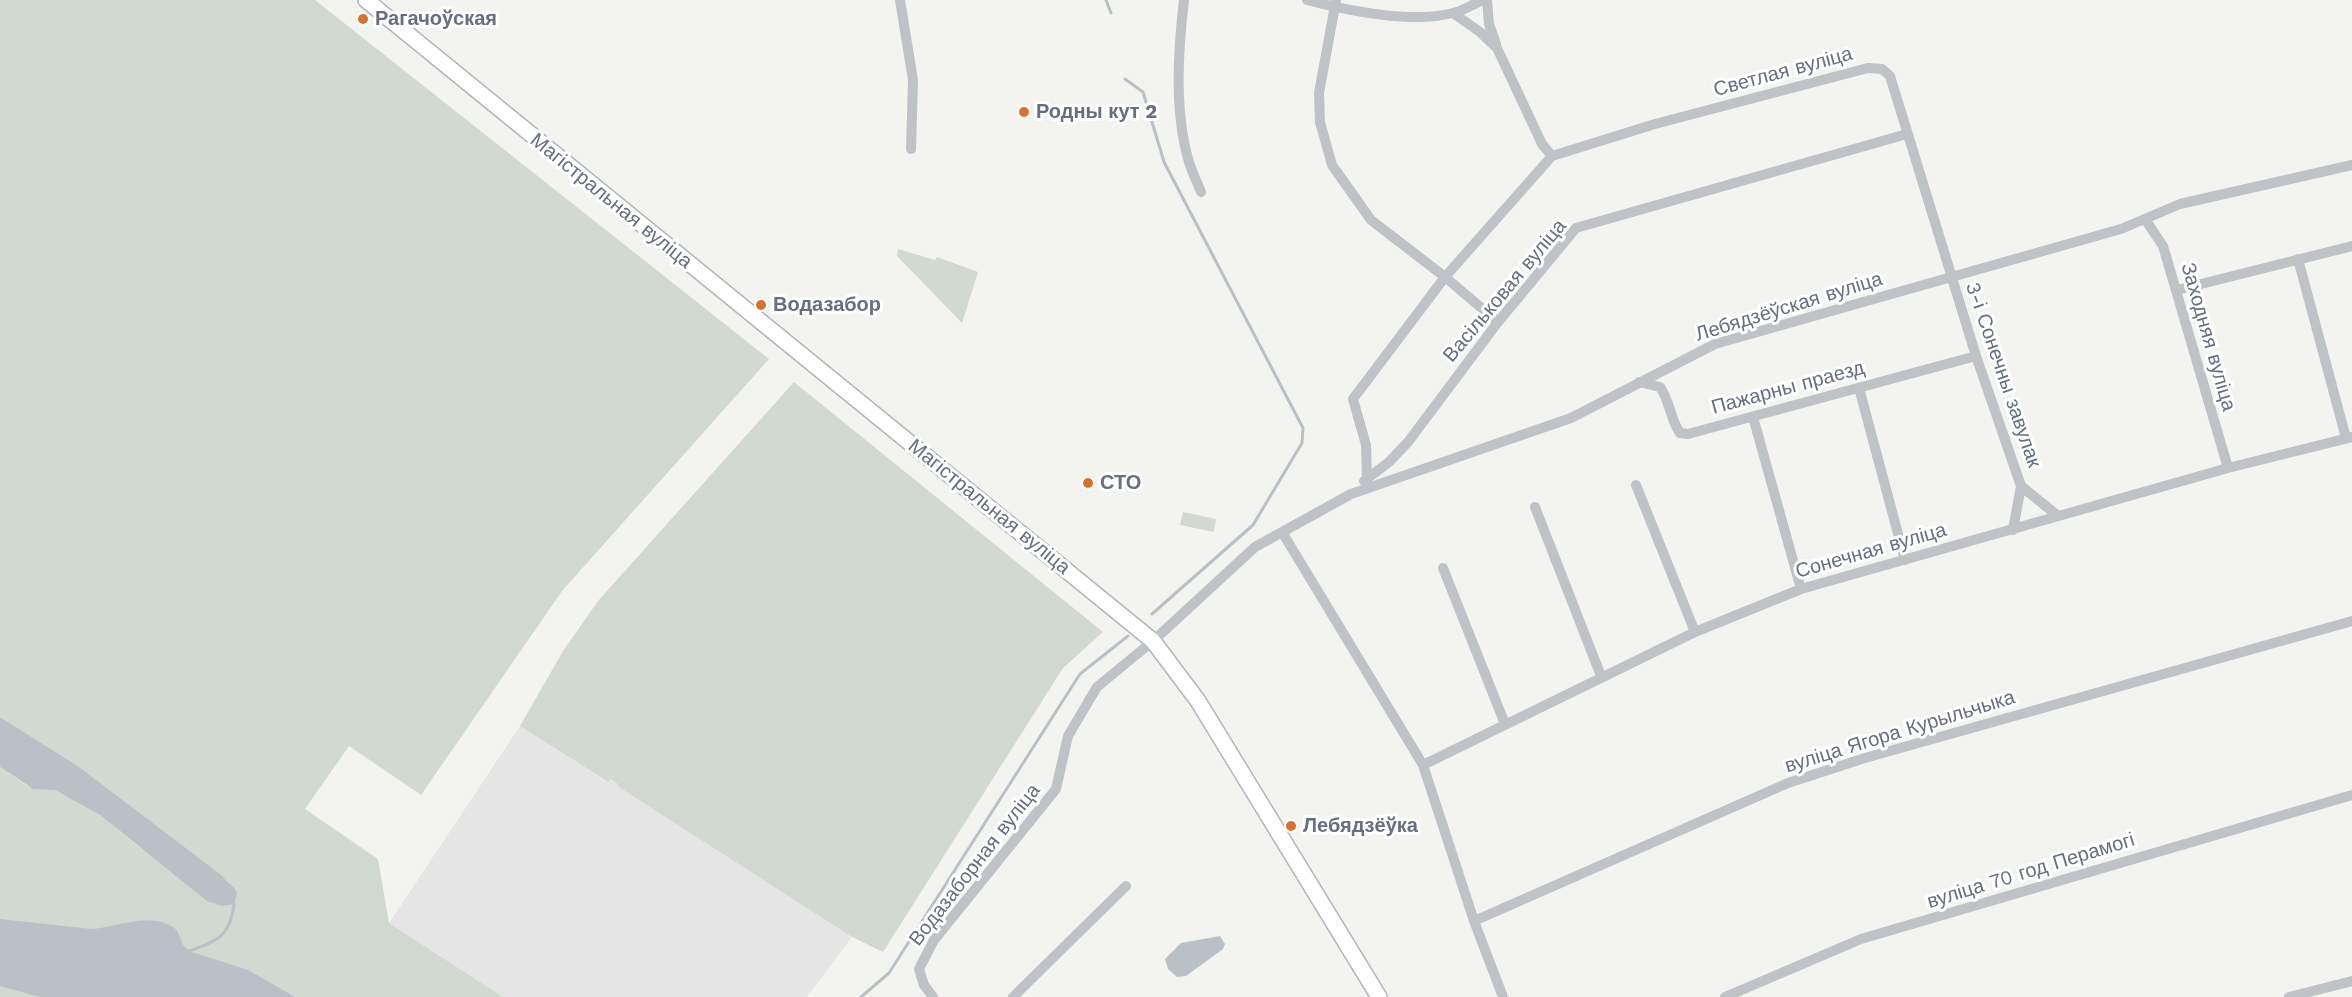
<!DOCTYPE html>
<html>
<head>
<meta charset="utf-8">
<style>
	body { margin:0 }
	canvas { display:block; background:#f3f4f0 }
</style>
</head>
<body>
<canvas width="2352" height="997"></canvas>
<script>
const g = document.querySelector('canvas').getContext('2d');
g.lineJoin = 'round';
function paint(path, color) { g.fillStyle = color; g.fill(path, 'evenodd'); }
function trace(path, color, width, dash) { g.strokeStyle = color; g.lineWidth = width; g.lineCap = dash ? 'butt' : 'round'; g.setLineDash(dash || []); g.stroke(path); }
function drawText(font, color, halo, rows, align = 'center') {
  g.font = font + ' "Work Sans",sans-serif'; g.lineWidth = 6; g.setLineDash([]); g.textBaseline = 'middle'; g.strokeStyle = halo; g.fillStyle = color; for (const [text, x, y, turn = 0] of rows) {
    g.save(); g.translate(x, y); g.rotate((+turn || 0) * Math.PI / 180); g.textAlign = isNaN(turn) ? turn : align; if (halo) g.strokeText(text, 0, 0); g.fillText(text, 0, 0); g.restore();
  }
}
const built = new Path2D(`
	M 520,726 L 607,782 L 609,779 L 618,784 L 617,786 L 852,937 L 807,997 L 503,997 L 389,923 Z`);
const green = new Path2D(`
	M 0,0 L 315,0 L 769,359 L 562,591 L 421,795 L 349,746 L 305,809 L 378,859 L 389,923 L 503,997 L 0,997 L 0,767 L 27,786 L 55,790 L 85,806 L 100,815 L 143,850 L 230,883 L 78,766 L 0,717 Z
	M 898,249 L 935,260 L 937,257 L 978,272 L 962,323 L 897,256 Z
	M 794,382 L 1103,632 L 1063,668 L 883,952 L 852,937 L 617,786 L 618,784 L 610,779 L 608,782 L 520,726 L 563,651 L 598,601 Z
	M 1183,512 L 1216,519 L 1214,532 L 1180,525 Z`);
const water = new Path2D(`
	M 0,717 L 78,766 L 221,875 L 235,889 L 237,894 L 234,904 L 222,906 L 207,901 L 100,815 L 55,790 L 33,789 L 0,767 Z
	M 0,919 L 92,929 C 121,927 151,910 177,930 L 183,945 L 189,951 L 248,970 L 295,997 L 40,997 L 0,986 Z
	M 1220,936 L 1225,944 L 1223,949 L 1186,976 L 1177,977 L 1168,969 L 1165,959 L 1181,943 Z`);
const stream = new Path2D(`
	M 1106,0 L 1111,13
	M 1125,79 L 1143,92 L 1164,162 L 1303,428 L 1302,443 L 1253,525 L 1152,614
	M 189,951 C 218,941 230,936 234,904 L 230,901
	M 861,997 L 889,973 L 1080,674 L 1128,636`);
const street = new Path2D(`
	M 900,0 L 913,80 L 911,149
	M 1184,0 C 1178,51 1174,112 1189,162 C 1192,172 1197,182 1201,192
	M 1307,0 C 1349,11 1410,24 1453,13 C 1463,11 1473,4 1483,0
	M 1336,0 L 1319,93 L 1320,122 L 1332,165 L 1371,220 L 1445,277 L 1498,322
	M 1487,0 L 1489,24 L 1496,44
	M 1453,13 L 1480,32 L 1497,48 L 1542,144 L 1552,156
	M 2145,219 L 2163,246 L 2228,468
	M 2298,259 L 2346,438
	M 2177,290 L 2352,246
	M 1639,382 L 1660,387 C 1670,401 1670,419 1680,433 L 1688,434 L 1976,356
	M 1859,388 L 1905,560
	M 1753,417 L 1801,589
	M 1367,478 L 1366,445 L 1353,399 L 1445,277 L 1552,156 L 1655,124 L 1868,68 L 1882,69 L 1890,76 L 1976,356 L 2021,486 L 2013,530
	M 1364,481 L 1389,462 L 1408,442 L 1498,322 L 1576,228 L 1907,134
	M 1636,485 L 1695,632
	M 2021,486 L 2058,516
	M 1535,507 L 1601,676
	M 1282,532 L 1423,765 L 1474,921 L 1503,997
	M 1443,568 L 1505,724
	M 1423,765 L 1695,632 L 1801,589 L 2228,468 L 2352,437
	M 1474,921 L 1788,783 L 1865,758 L 2352,621
	M 933,997 L 924,985 L 919,969 L 934,940 L 1056,789 L 1068,736 L 1097,687 L 1153,641 L 1255,547 L 1351,494 L 1571,418 L 1715,344 L 2121,229 L 2180,204 L 2352,165
	M 1013,997 L 1126,886
	M 1725,997 L 1861,939 L 2352,795
	M 2289,997 L 2352,981`);
const secondary = new Path2D(`
	M 366,0 L 1153,641 L 1198,701 L 1379,997`);
const markers = [
	[363,19,6,"#d9712c"],
	[1024,112,6,"#d9712c"],
	[761,305,6,"#d9712c"],
	[1088,483,6,"#d9712c"],
	[1291,826,6,"#d9712c"]
];
const poiNames = [
	["Рагачоўская",375,19],
	["Родны кут 2",1036,112],
	["Водазабор",773,305],
	["СТО",1100,483],
	["Лебядзёўка",1303,826]
];
const streetNames = [
	["Светлая вуліца",1783,72,-15],
	["Магістральная вуліца",611,201,39],
	["Васільковая вуліца",1505,291,-50],
	["Лебядзёўская вуліца",1789,307,-17],
	["Заходняя вуліца",2208,337,74],
	["3-і Сонечны завулак",2003,375,71],
	["Пажарны праезд",1788,388,-15],
	["Магістральная вуліца",989,507,39],
	["Сонечная вуліца",1871,551,-16],
	["вуліца Ягора Курыльчыка",1900,732,-17],
	["Водазаборная вуліца",975,865,-52],
	["вуліца 70 год Перамогі",2031,871,-17]
];
paint(built, '#e4e5e4');
paint(green, '#d2d9d0');
paint(water, '#b9c1c7');
trace(stream, '#b9c1c7', 3);
trace(secondary, '#b2b5ba', 18);
trace(street, '#bfc2c6', 10);
trace(secondary, '#fff', 15);
for (const [x, y, r, color] of markers) { const dot = new Path2D(); dot.arc(x, y, r, 0, 2 * Math.PI); g.fillStyle = color; g.fill(dot); trace(dot, '#fff', 2); }
drawText('bold 20px', '#656f80', '#fff', poiNames, 'left');
drawText('20px', '#656f80', '#fff', streetNames);
</script>
</body>
</html>
